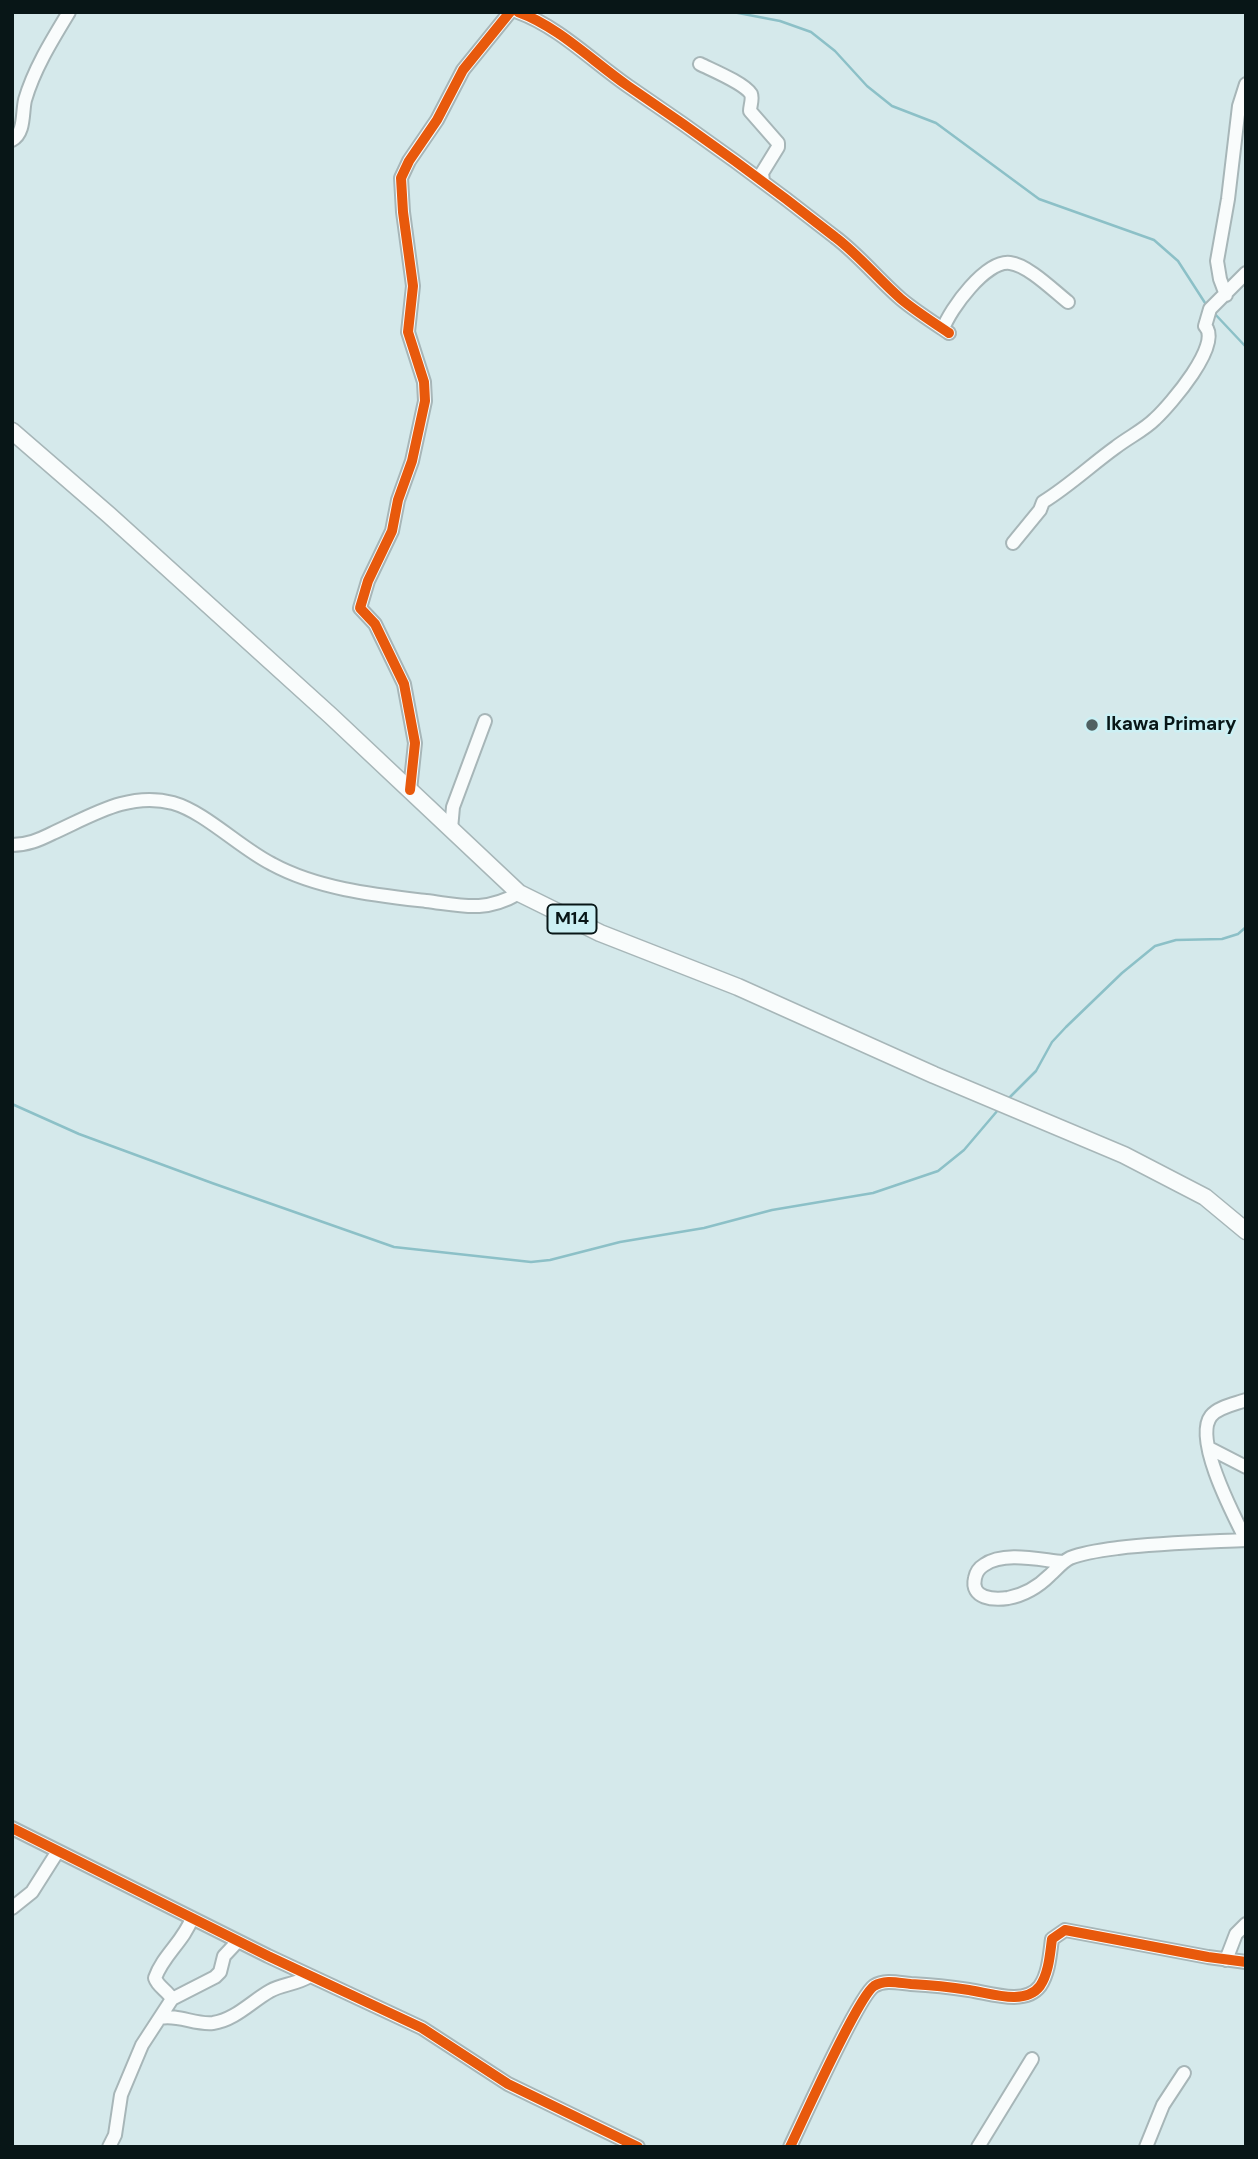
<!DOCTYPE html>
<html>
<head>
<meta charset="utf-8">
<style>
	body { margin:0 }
	#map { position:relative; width:1258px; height:2159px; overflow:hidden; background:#d5e9eb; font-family:"DM Sans",sans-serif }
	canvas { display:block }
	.frame { position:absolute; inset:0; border:14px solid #081617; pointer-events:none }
</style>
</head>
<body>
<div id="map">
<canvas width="1258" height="2159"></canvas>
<div class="frame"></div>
</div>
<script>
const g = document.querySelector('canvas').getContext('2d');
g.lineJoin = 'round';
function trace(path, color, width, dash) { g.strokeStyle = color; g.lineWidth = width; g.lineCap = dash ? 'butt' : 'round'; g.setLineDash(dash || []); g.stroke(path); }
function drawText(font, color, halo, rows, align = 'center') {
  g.font = font + ' "DM Sans",sans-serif'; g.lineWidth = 5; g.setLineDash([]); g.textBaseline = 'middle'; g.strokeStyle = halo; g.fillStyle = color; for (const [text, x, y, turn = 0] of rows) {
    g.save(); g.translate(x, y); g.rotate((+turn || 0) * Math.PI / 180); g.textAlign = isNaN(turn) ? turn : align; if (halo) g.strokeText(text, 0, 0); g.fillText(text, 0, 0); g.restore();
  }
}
const stream = new Path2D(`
	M 733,12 L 780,21 L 811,32 L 835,51 L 867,86 L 892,106 L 936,123 L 1039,199 L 1154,240 L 1178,261 L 1207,306
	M 1214,313 L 1246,347
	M 1008,1099 L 1036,1071 L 1052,1042 L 1066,1027 L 1122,973 L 1155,946 L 1176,940 L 1222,939 L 1238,934 L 1246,927
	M 12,1104 L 79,1134 L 212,1183 L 394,1247 L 531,1262 L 550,1260 L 620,1242 L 704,1228 L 772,1210 L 873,1193 L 938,1171 L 964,1150 L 998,1110`);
const minor = new Path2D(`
	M 518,12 C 559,27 592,61 628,86 C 699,134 768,184 835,237 C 859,255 878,279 901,299 C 914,310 934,323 949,333
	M 700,64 C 712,70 744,83 751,94 C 753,99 750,106 750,111 L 778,143 L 778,147 L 762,173 L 763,181
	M 12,140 C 25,133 22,113 25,100 C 34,69 52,40 69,12
	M 1226,295 L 1220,279 L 1217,261 L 1228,199 L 1239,106 L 1246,84
	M 943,329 C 950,309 986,260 1010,263 C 1028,265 1054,291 1068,302
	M 1013,543 L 1040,510 L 1043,502 C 1069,486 1091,465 1116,447 C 1129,437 1144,430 1155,419 C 1170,405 1223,344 1205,326 L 1210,309 L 1246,273
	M 410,790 L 415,743 L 404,684 L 375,624 L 360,608 L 368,581 L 392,531 L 398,500 L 412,461 L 425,401 L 424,382 L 408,332 L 413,286 L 403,212 L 401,178 L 409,161 L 437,120 L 463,70 L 510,12
	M 451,829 L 453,807 L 485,721
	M 12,845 C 27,845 39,840 53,833 C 91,816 129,791 173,803 C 205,812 240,848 272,864 C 318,889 375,895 426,901 C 444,903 462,907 479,906 C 493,905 507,900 519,893
	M 1246,1400 C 1235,1404 1218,1407 1211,1416 C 1193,1439 1234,1516 1246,1540
	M 1209,1448 L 1246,1467
	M 1063,1562 C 1040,1560 1004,1551 984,1565 C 979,1568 976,1573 975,1578 C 970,1599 994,1600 1008,1598 C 1024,1595 1039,1586 1050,1575 C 1057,1569 1062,1562 1070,1558 C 1085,1552 1102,1550 1118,1548 C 1160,1543 1203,1542 1246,1540
	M 12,1828 L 268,1956 L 422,2028 L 508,2084 L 638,2147
	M 12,1908 L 32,1892 L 58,1851
	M 1226,1960 L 1236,1934 L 1246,1924
	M 172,1999 C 167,1990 158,1987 155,1978 C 163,1955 184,1941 192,1918
	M 160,2018 C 178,2014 195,2025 213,2023 C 235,2020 252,2001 270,1991 C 282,1984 295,1985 310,1976
	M 109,2147 L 115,2135 L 121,2095 L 142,2045 L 172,1999 L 215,1977 L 220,1972 L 224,1956 L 238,1941
	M 790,2147 C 803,2120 858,1997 874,1986 C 885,1979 899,1983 911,1984 C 930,1985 950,1987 969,1990 C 990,1993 1025,2006 1040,1986 C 1049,1973 1050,1953 1052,1939 L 1065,1930 L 1208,1957 L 1246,1962
	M 978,2147 L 1032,2059
	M 1146,2147 L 1163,2105 L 1184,2073`);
const major = new Path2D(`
	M 12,431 L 109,515 L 331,716 L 519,893 L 600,933 L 738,987 L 934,1075 L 1124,1155 L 1205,1197 L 1246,1231`);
const cycleway = new Path2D(`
	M 518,12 C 559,27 592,61 628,86 C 699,134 768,184 835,237 C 859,255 878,279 901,299 C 914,310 934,323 949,333
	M 410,790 L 415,743 L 404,684 L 375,624 L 360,608 L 368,581 L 392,531 L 398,500 L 412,461 L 425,401 L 424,382 L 408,332 L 413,286 L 403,212 L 401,178 L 409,161 L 437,120 L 463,70 L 510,12
	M 12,1828 L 268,1956 L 422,2028 L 508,2084 L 638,2147
	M 790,2147 C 803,2120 858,1997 874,1986 C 885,1979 899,1983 911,1984 C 930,1985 950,1987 969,1990 C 990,1993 1025,2006 1040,1986 C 1049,1973 1050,1953 1052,1939 L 1065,1930 L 1208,1957 L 1246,1962`);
const markers = [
	[1092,725,7,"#506061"]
];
const shields = [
	[572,919,49]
];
const shieldNames = [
	["M14",572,919]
];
const poiNames = [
	["Ikawa Primary",1106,725]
];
trace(stream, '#8cc0c7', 2.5);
trace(minor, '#a7b6b8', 16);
trace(major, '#a7b6b8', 19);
trace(minor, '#f9fcfc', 12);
trace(major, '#f9fcfc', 16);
trace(cycleway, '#e8590c', 10);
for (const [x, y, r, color] of markers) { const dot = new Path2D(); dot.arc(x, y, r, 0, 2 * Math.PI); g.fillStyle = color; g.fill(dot); trace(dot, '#ccf0f4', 2.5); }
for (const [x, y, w] of shields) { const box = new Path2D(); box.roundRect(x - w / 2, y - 14.5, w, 29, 5); g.fillStyle = '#ccf0f4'; g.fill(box); trace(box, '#081617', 2); }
drawText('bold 18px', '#081617', null, shieldNames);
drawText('bold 19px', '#081617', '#ccf0f4', poiNames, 'left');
</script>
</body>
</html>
